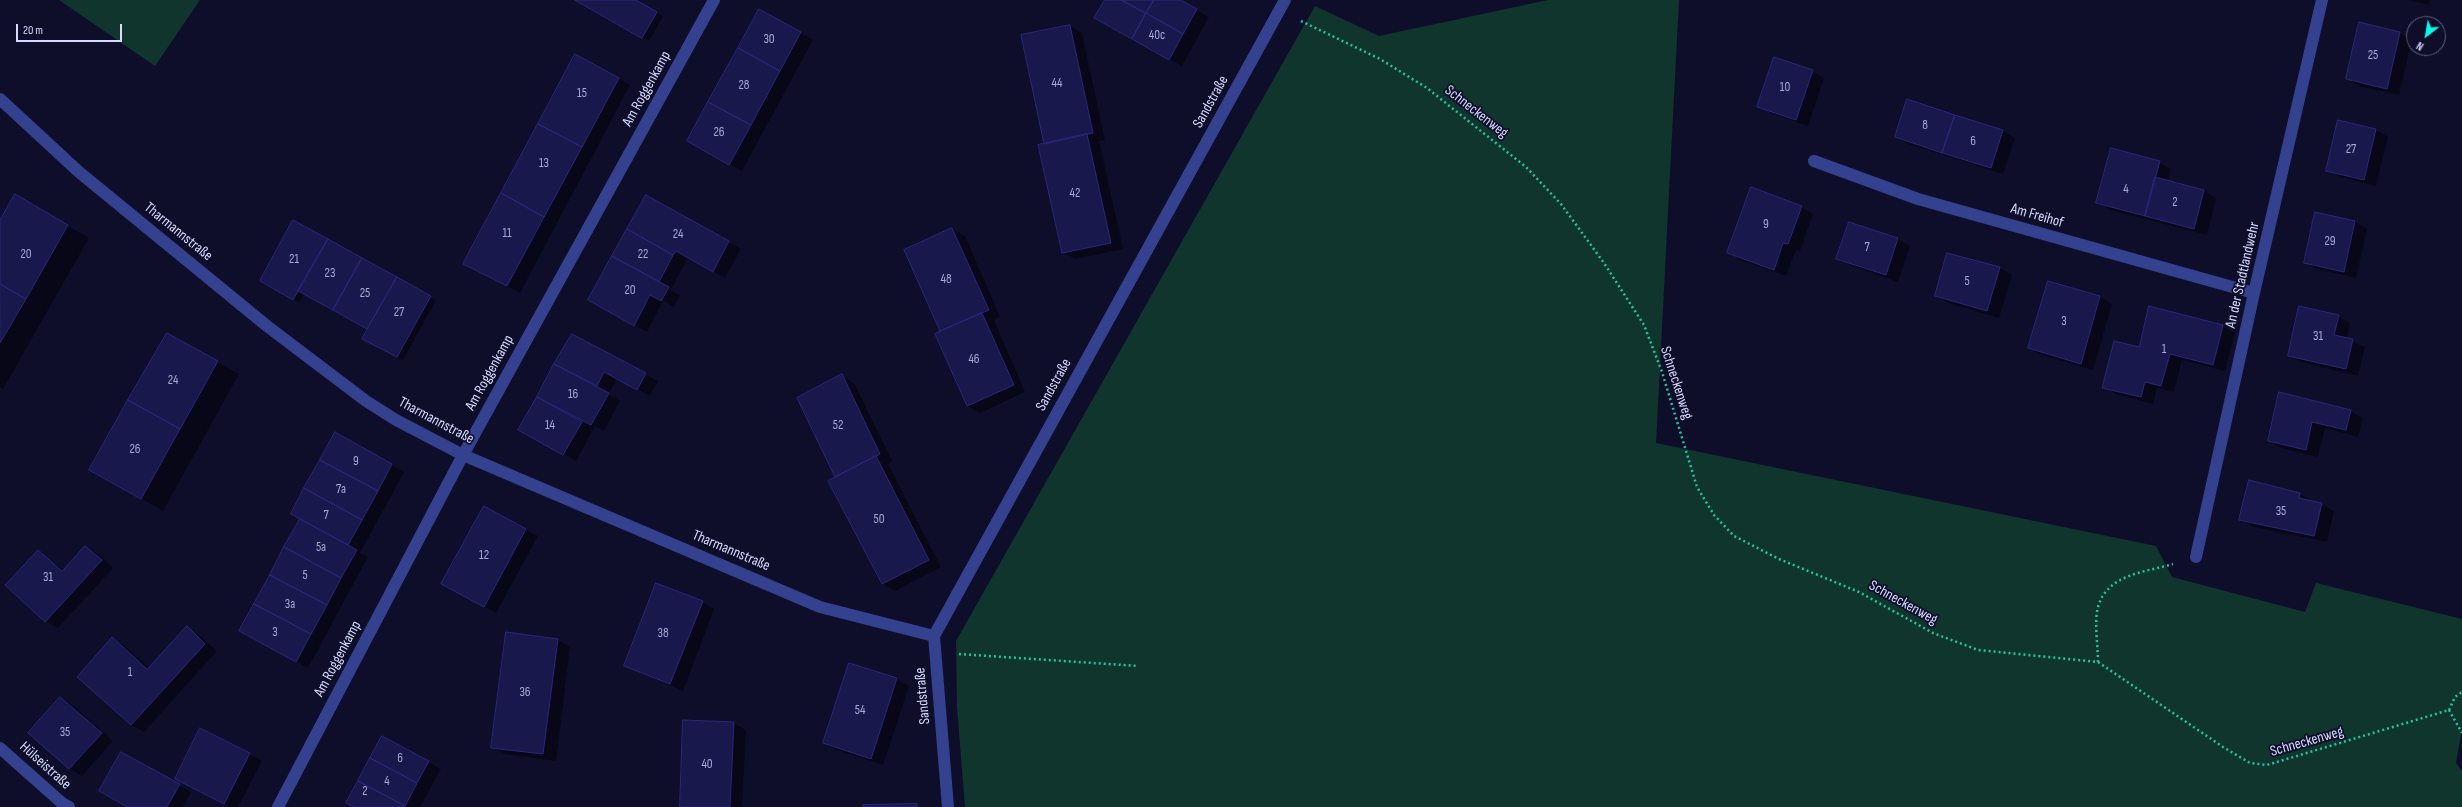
<!DOCTYPE html>
<html>
<head>
<meta charset="utf-8">
<style>
	body { margin:0 }
	#map { position:relative; width:2462px; height:807px; overflow:hidden; background:#0e0e2b; font-family:"Sofia Sans Condensed",sans-serif }
	canvas { display:block }
	.north { position:absolute; left:2406px; top:16px; width:40px; height:40px; box-sizing:border-box; background:#0e0e2b; border:1px solid #5e6080; border-radius:50%; rotate:211deg; font-size:11px; font-weight:700; line-height:16px; text-align:center; color:#d7daff }
	.north::after { content:''; display:block; margin:auto; width:14px; height:18px; background:#03ffea; clip-path:polygon(50% 0,100% 100%,50% 72%,0 100%) }
	.scale { position:absolute; left:16px; top:24px; width:106px; height:18px; box-sizing:border-box; border:2px solid #d7daff; border-top:0; padding-left:5px; font-size:12px; line-height:14px; white-space:nowrap; color:#d7daff; -webkit-text-stroke:3px #0e0e2b; paint-order:stroke }
</style>
</head>
<body>
<div id="map">
<canvas width="2462" height="807"></canvas>
<div class="north">N</div>
<div class="scale">20 m</div>
</div>
<script>
const g = document.querySelector('canvas').getContext('2d');
g.lineJoin = 'round';
function paint(path, color) { g.fillStyle = color; g.fill(path, 'evenodd'); }
function trace(path, color, width, dash) { g.strokeStyle = color; g.lineWidth = width; g.lineCap = dash ? 'butt' : 'round'; g.setLineDash(dash || []); g.stroke(path); }
function drawText(font, color, halo, rows, align = 'center') {
  g.font = font + ' "Sofia Sans Condensed",sans-serif'; g.lineWidth = 3.5; g.setLineDash([]); g.textBaseline = 'middle'; g.strokeStyle = halo; g.fillStyle = color; for (const [text, x, y, turn = 0] of rows) {
    g.save(); g.translate(x, y); g.rotate((+turn || 0) * Math.PI / 180); g.textAlign = isNaN(turn) ? turn : align; if (halo) g.strokeText(text, 0, 0); g.fillText(text, 0, 0); g.restore();
  }
}
const green = new Path2D(`
	M 59,0 L 200,0 L 155,66 Z
	M 1548,0 L 1679,0 L 1656,443 L 2156,546 L 2172,577 L 2305,612 L 2316,583 L 2462,619 L 2462,729 L 2456,763 L 2462,771 L 2462,807 L 965,807 L 957,707 L 956,641 L 1315,6 L 1379,36 Z`);
const shadow = new Path2D(`
	M 577,0 L 634,0 L 663,16 L 649,41 Z
	M 1106,0 L 1179,0 L 1209,17 L 1182,66 L 1096,18 Z
	M 2408,0 L 2430,0 L 2429,5 Z
	M 759,10 L 813,40 L 742,171 L 701,148 Z
	M 1070,26 L 1082,33 L 1105,140 L 1099,141 L 1123,249 L 1075,259 L 1063,252 L 1045,145 Z
	M 2400,33 L 2412,40 L 2399,95 L 2359,86 L 2347,79 Z
	M 1812,71 L 1824,78 L 1808,126 L 1771,113 L 1758,106 Z
	M 618,78 L 630,85 L 520,293 L 477,270 Z
	M 2339,121 L 2376,130 L 2388,137 L 2376,186 L 2340,177 L 2327,170 Z
	M 2002,131 L 2015,138 L 2003,174 L 1908,144 L 1896,137 Z
	M 2159,162 L 2171,169 L 2168,182 L 2204,191 L 2216,198 L 2207,235 L 2110,210 L 2098,202 Z
	M 15,196 L 89,238 L 3,389 L 0,387 L 0,222 Z
	M 646,197 L 741,249 L 725,278 L 688,257 L 671,290 L 680,295 L 674,307 L 663,301 L 647,332 L 589,299 Z
	M 1801,207 L 1813,214 L 1800,251 L 1796,250 L 1786,276 L 1740,260 L 1728,253 Z
	M 2316,213 L 2355,222 L 2367,229 L 2356,278 L 2317,269 L 2305,262 Z
	M 294,221 L 436,300 L 403,360 L 363,338 L 368,329 L 304,294 L 299,302 L 261,281 Z
	M 1849,223 L 1898,239 L 1910,246 L 1898,282 L 1850,265 L 1837,258 Z
	M 952,229 L 965,236 L 1000,317 L 994,320 L 1025,392 L 980,413 L 968,406 L 942,332 L 905,250 Z
	M 2000,268 L 2012,275 L 1999,318 L 1948,303 L 1936,295 Z
	M 2048,282 L 2100,297 L 2112,304 L 2093,370 L 2041,355 L 2029,348 Z
	M 2338,316 L 2350,323 L 2347,339 L 2365,347 L 2358,376 L 2301,362 L 2289,355 Z
	M 2222,326 L 2235,333 L 2225,371 L 2182,360 L 2174,392 L 2157,388 L 2153,404 L 2116,394 L 2104,387 L 2139,348 Z
	M 167,334 L 239,374 L 163,511 L 91,470 Z
	M 572,335 L 658,381 L 650,396 L 617,378 L 609,394 L 620,401 L 604,431 L 595,426 L 576,461 L 520,429 Z
	M 842,376 L 854,383 L 892,461 L 888,464 L 941,567 L 895,591 L 883,584 L 836,478 L 798,398 Z
	M 2280,394 L 2350,411 L 2363,418 L 2358,437 L 2325,428 L 2318,457 L 2281,448 L 2269,441 Z
	M 336,434 L 404,472 L 360,553 L 368,557 L 308,668 L 241,630 L 301,519 Z
	M 2300,494 L 2334,511 L 2327,542 L 2253,527 L 2240,519 Z
	M 484,507 L 538,536 L 496,613 L 455,591 Z
	M 86,547 L 98,554 L 113,568 L 58,628 L 46,621 L 7,585 L 38,551 L 64,570 Z
	M 702,602 L 714,609 L 683,691 L 626,666 Z
	M 187,628 L 199,635 L 217,651 L 144,732 L 131,725 L 78,676 L 113,639 L 125,646 L 150,668 Z
	M 558,640 L 570,647 L 556,761 L 505,754 L 492,747 Z
	M 850,664 L 897,679 L 909,686 L 883,765 L 836,750 L 824,743 Z
	M 60,698 L 73,705 L 113,741 L 82,776 L 70,769 L 29,733 Z
	M 733,723 L 746,730 L 742,807 L 681,807 Z
	M 249,754 L 262,761 L 238,807 L 230,807 L 176,779 Z
	M 428,762 L 441,769 L 420,807 L 356,807 Z
	M 179,785 L 191,792 L 183,807 L 129,807 Z`);
const building = new Path2D(`
	M 575,0 L 636,0 L 657,12 L 642,38 Z
	M 1105,0 L 1121,0 L 1146,13 L 1132,39 L 1094,18 Z
	M 1121,0 L 1154,0 L 1146,13 Z
	M 1154,0 L 1181,0 L 1197,9 L 1183,34 L 1146,13 Z
	M 759,9 L 801,32 L 780,71 L 738,48 Z
	M 1146,13 L 1183,34 L 1169,60 L 1132,39 Z
	M 2359,22 L 2400,32 L 2387,89 L 2346,79 Z
	M 1070,25 L 1093,133 L 1044,144 L 1021,35 Z
	M 738,48 L 780,71 L 751,125 L 708,102 Z
	M 575,54 L 619,78 L 582,147 L 538,124 Z
	M 1774,57 L 1813,70 L 1796,120 L 1757,107 Z
	M 1907,99 L 1955,115 L 1942,153 L 1895,137 Z
	M 708,102 L 751,125 L 729,165 L 687,141 Z
	M 1955,115 L 2003,130 L 1991,168 L 1942,153 Z
	M 2338,120 L 2376,129 L 2364,180 L 2326,171 Z
	M 538,124 L 582,147 L 544,217 L 501,193 Z
	M 1087,134 L 1111,243 L 1062,253 L 1038,145 Z
	M 2111,148 L 2160,161 L 2145,216 L 2096,203 Z
	M 2155,177 L 2204,190 L 2194,229 L 2145,216 Z
	M 1751,187 L 1802,206 L 1788,244 L 1783,243 L 1774,270 L 1727,253 Z
	M 501,193 L 544,217 L 507,286 L 463,264 Z
	M 15,194 L 68,225 L 26,299 L 0,284 L 0,220 Z
	M 646,195 L 729,241 L 713,272 L 676,251 L 673,255 L 627,229 Z
	M 2315,212 L 2355,221 L 2344,272 L 2304,263 Z
	M 293,220 L 328,239 L 293,300 L 260,281 Z
	M 1849,222 L 1898,238 L 1886,275 L 1836,259 Z
	M 952,228 L 989,310 L 940,331 L 904,250 Z
	M 627,229 L 673,255 L 659,282 L 612,256 Z
	M 328,239 L 362,258 L 333,310 L 298,291 Z
	M 1947,253 L 2000,267 L 1987,311 L 1935,296 Z
	M 612,256 L 669,287 L 661,301 L 650,295 L 634,326 L 588,300 Z
	M 362,258 L 397,277 L 367,329 L 333,310 Z
	M 397,277 L 431,296 L 397,357 L 362,339 Z
	M 2048,281 L 2100,296 L 2081,364 L 2028,348 Z
	M 0,284 L 26,299 L 0,343 Z
	M 2149,306 L 2223,325 L 2213,365 L 2170,354 L 2161,386 L 2145,382 L 2141,397 L 2102,388 L 2114,341 L 2139,347 Z
	M 2299,306 L 2339,315 L 2334,335 L 2353,339 L 2346,369 L 2288,356 Z
	M 982,313 L 1014,385 L 967,406 L 935,334 Z
	M 167,333 L 218,361 L 180,429 L 128,400 Z
	M 572,334 L 646,373 L 637,390 L 604,372 L 597,386 L 554,364 Z
	M 554,364 L 609,393 L 591,425 L 537,397 Z
	M 842,374 L 880,454 L 835,477 L 797,398 Z
	M 2279,392 L 2351,410 L 2346,430 L 2312,422 L 2306,450 L 2268,441 Z
	M 537,397 L 582,422 L 563,455 L 518,430 Z
	M 128,400 L 180,429 L 141,499 L 89,470 Z
	M 335,432 L 392,464 L 378,491 L 320,460 Z
	M 876,456 L 929,560 L 882,584 L 828,481 Z
	M 320,460 L 378,491 L 362,520 L 304,488 Z
	M 2249,480 L 2300,493 L 2299,498 L 2322,503 L 2314,536 L 2239,520 Z
	M 304,488 L 362,520 L 348,545 L 291,514 Z
	M 484,506 L 526,529 L 484,607 L 441,584 Z
	M 300,519 L 357,550 L 341,578 L 284,547 Z
	M 85,546 L 102,560 L 45,622 L 5,585 L 38,550 L 62,571 Z
	M 284,547 L 341,578 L 327,605 L 270,575 Z
	M 270,575 L 327,605 L 311,634 L 254,604 Z
	M 656,583 L 703,601 L 670,684 L 624,666 Z
	M 254,604 L 311,634 L 296,662 L 239,631 Z
	M 187,626 L 205,644 L 131,725 L 77,677 L 112,637 L 147,669 Z
	M 506,632 L 558,639 L 543,754 L 491,748 Z
	M 849,663 L 897,678 L 871,759 L 823,743 Z
	M 60,697 L 102,733 L 69,769 L 28,733 Z
	M 683,720 L 734,722 L 730,807 L 680,807 Z
	M 200,728 L 250,753 L 224,804 L 175,779 Z
	M 382,736 L 429,761 L 417,783 L 370,758 Z
	M 121,752 L 180,784 L 167,807 L 127,807 L 99,791 Z
	M 370,758 L 417,783 L 405,806 L 358,781 Z
	M 358,781 L 405,806 L 404,807 L 354,807 L 346,803 Z
	M 917,804 L 917,807 L 863,807 L 863,805 Z`);
const path = new Path2D(`
	M 1301,21 L 1380,59 L 1427,88 L 1526,167 L 1561,204 L 1604,263 L 1644,325 L 1662,372 L 1697,487 L 1714,515 L 1734,536 L 1779,559 L 1859,592 L 1933,633 L 1978,650 L 2098,662 L 2223,747 L 2250,763 L 2267,765 L 2449,710
	M 959,654 L 1138,666
	M 2098,662 C 2098,647 2094,621 2098,607 C 2107,574 2146,572 2173,564
	M 2449,710 L 2462,733
	M 2449,710 L 2455,697 L 2462,692`);
const minor = new Path2D(`
	M 0,99 L 79,172 L 267,326 L 366,401 L 396,420 L 463,455 L 820,607 L 934,636
	M 1814,161 L 1918,199 L 2254,293
	M 2196,557 L 2254,293 L 2322,0
	M 0,748 L 62,803 L 69,807
	M 278,807 L 463,455 L 714,0
	M 948,807 L 934,636 L 1285,0`);
const numberNames = [
	["40c",1157,36],
	["30",769,40],
	["25",2373,56],
	["44",1057,84],
	["28",744,86],
	["10",1785,88],
	["15",582,94],
	["8",1925,126],
	["26",719,133],
	["6",1973,142],
	["27",2351,150],
	["13",544,164],
	["4",2126,190],
	["42",1075,194],
	["2",2175,203],
	["9",1766,225],
	["11",507,234],
	["24",678,235],
	["29",2330,242],
	["7",1867,248],
	["20",26,255],
	["22",643,255],
	["21",294,260],
	["23",330,274],
	["48",946,280],
	["5",1967,282],
	["20",630,291],
	["25",365,294],
	["27",399,313],
	["3",2064,322],
	["31",2318,337],
	["1",2164,350],
	["46",974,360],
	["24",173,381],
	["16",573,395],
	["14",550,426],
	["52",838,426],
	["26",135,450],
	["9",356,462],
	["7a",341,490],
	["35",2281,512],
	["7",326,516],
	["50",879,520],
	["5a",321,548],
	["12",484,556],
	["5",305,576],
	["31",48,578],
	["3a",290,605],
	["3",275,633],
	["38",663,634],
	["1",130,673],
	["36",525,693],
	["54",860,711],
	["35",65,733],
	["6",400,759],
	["40",707,765],
	["4",387,782],
	["2",365,792]
];
const streetNames = [
	["Am Roggenkamp",647,89,-61],
	["Sandstraße",1211,102,-61],
	["Schneckenweg",1476,112,38],
	["Am Freihof",2037,216,16],
	["Tharmannstraße",178,232,39],
	["An der Stadtlandwehr",2243,275,-77],
	["Am Roggenkamp",490,373,-61],
	["Schneckenweg",1676,383,72],
	["Sandstraße",1054,385,-61],
	["Tharmannstraße",436,421,28],
	["Tharmannstraße",731,551,23],
	["Schneckenweg",1903,603,29],
	["Am Roggenkamp",338,659,-62],
	["Sandstraße",923,696,-95],
	["Schneckenweg",2307,742,-16],
	["Hülseistraße",45,766,42]
];
paint(green, '#10352d');
paint(shadow, '#0007');
paint(building, '#19184d');
trace(building, '#29277c', 1);
trace(path, '#23c79f', 2.5, [2, 3]);
trace(minor, '#34418e', 12);
drawText('13px', '#a8aad2', null, numberNames);
drawText('15px', '#d7daff', '#0e0e2b', streetNames);
</script>
</body>
</html>
